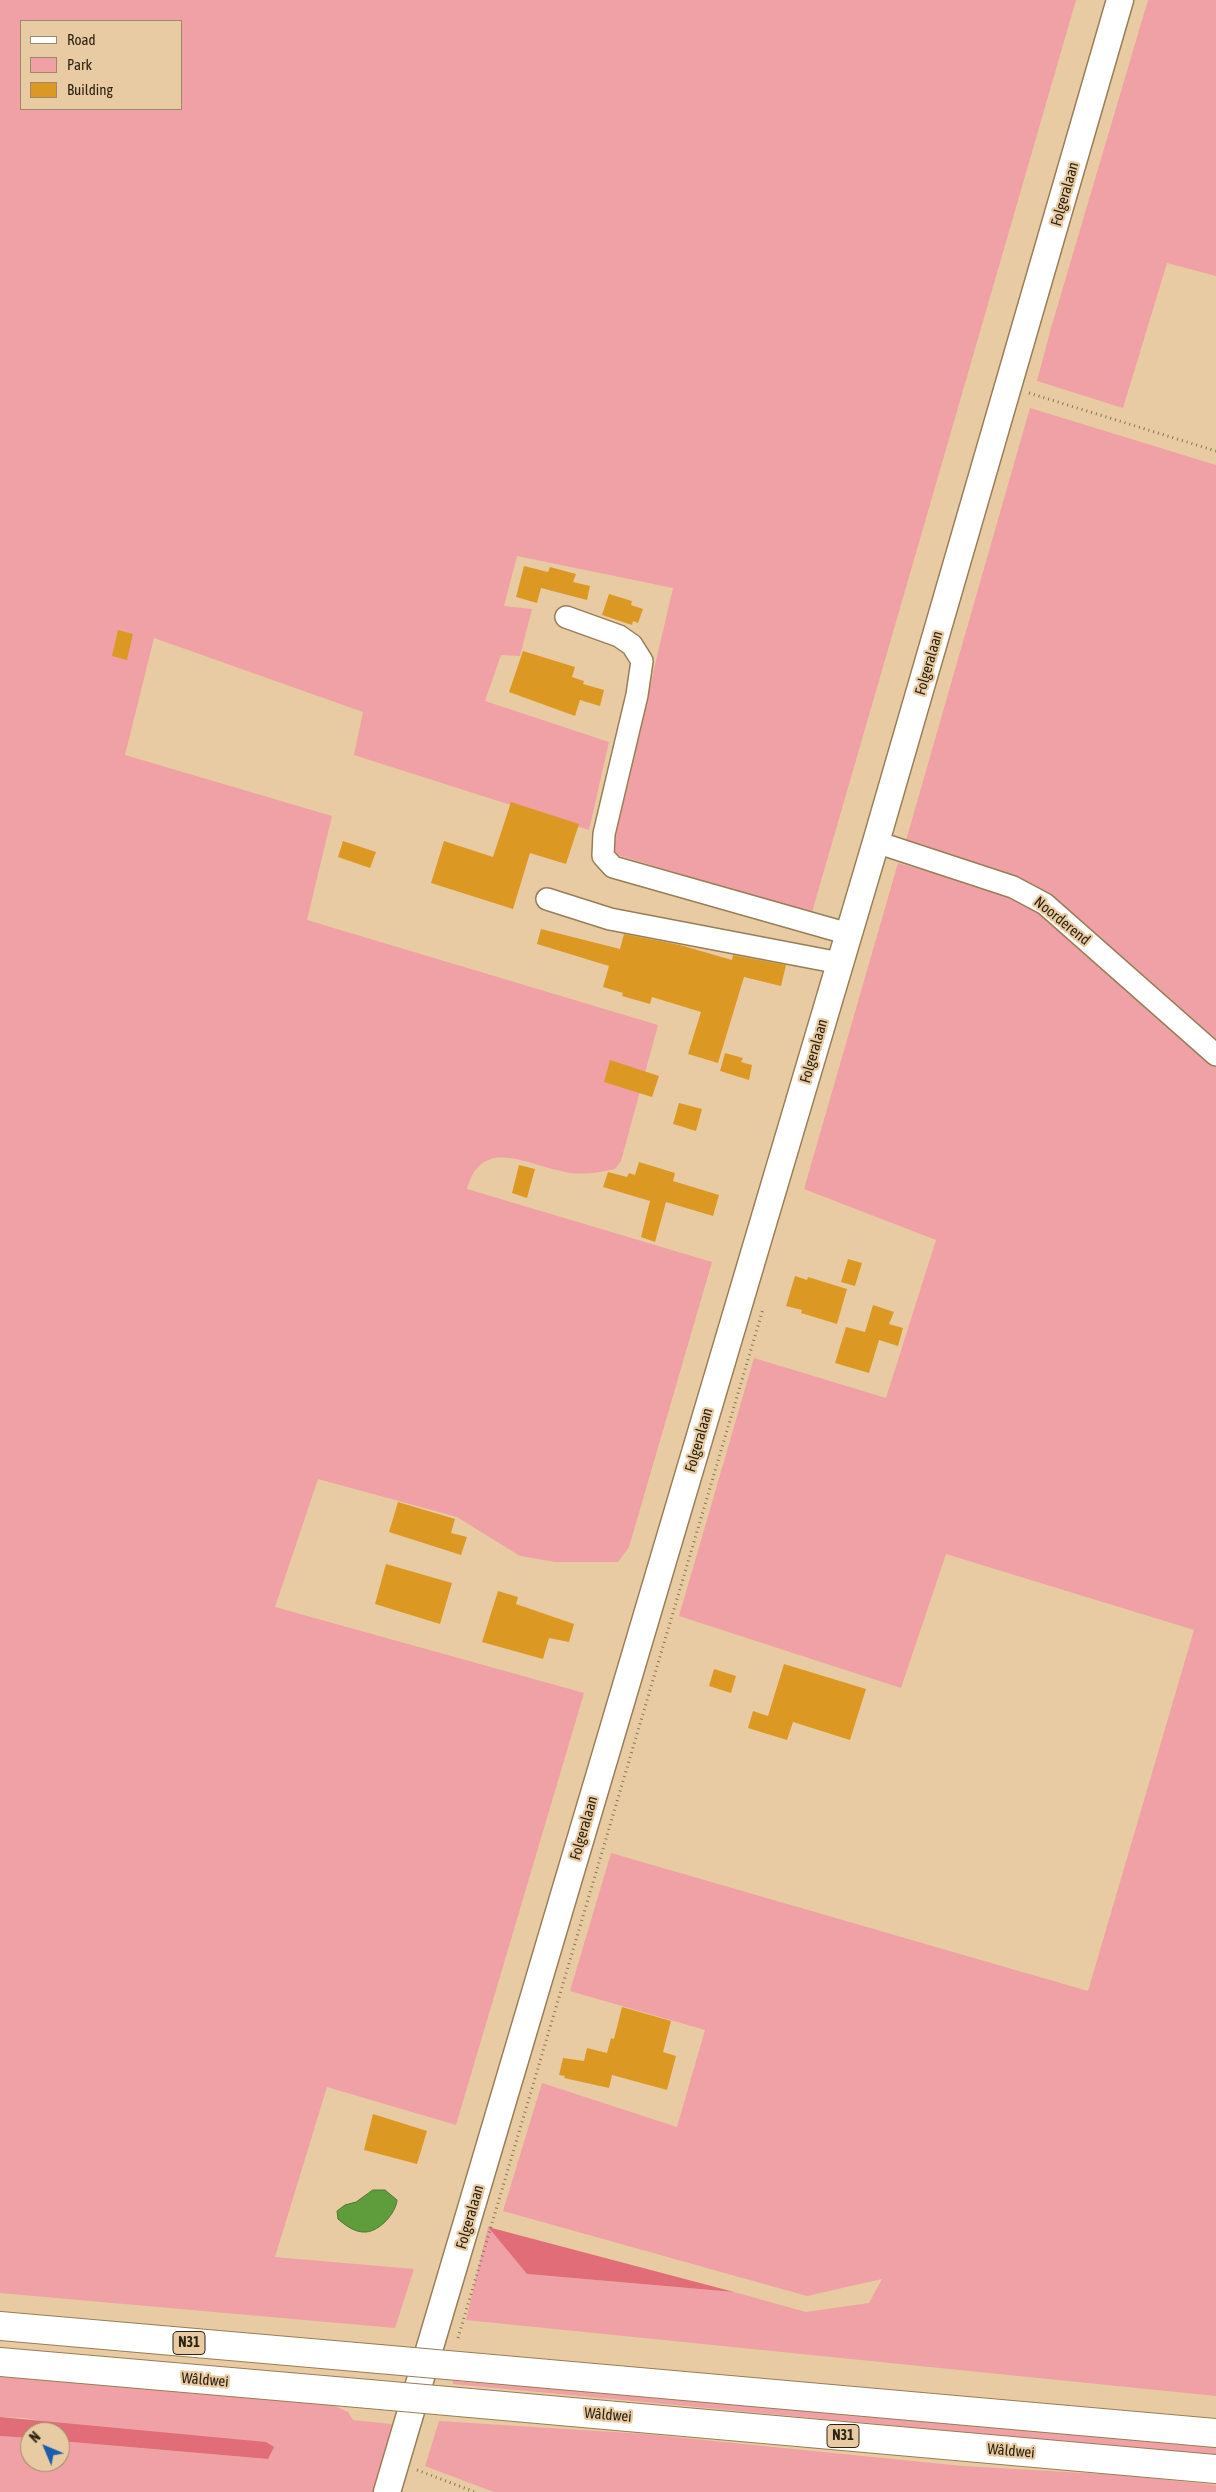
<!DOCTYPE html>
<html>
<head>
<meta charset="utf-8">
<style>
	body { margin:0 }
	#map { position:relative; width:1216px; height:2492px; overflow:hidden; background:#e8cba2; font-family:"Asap Condensed",sans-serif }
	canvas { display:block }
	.legend { position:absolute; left:20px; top:20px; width:162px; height:90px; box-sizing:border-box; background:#e8cba2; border:1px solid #9e8869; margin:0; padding:6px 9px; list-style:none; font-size:15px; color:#2e2313 }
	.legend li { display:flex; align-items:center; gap:10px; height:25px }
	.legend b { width:25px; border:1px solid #9e8869 }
	.north { position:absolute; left:20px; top:2422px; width:50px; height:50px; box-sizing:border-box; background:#e8cba2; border:1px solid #9e8869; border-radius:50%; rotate:315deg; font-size:14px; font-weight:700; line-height:20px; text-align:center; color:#2e2313 }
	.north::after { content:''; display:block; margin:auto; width:18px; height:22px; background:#1b5dae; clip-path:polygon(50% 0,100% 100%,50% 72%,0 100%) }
</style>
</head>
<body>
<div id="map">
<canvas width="1216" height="2492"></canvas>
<ul class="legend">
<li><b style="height:6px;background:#fff"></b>Road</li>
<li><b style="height:14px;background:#efa1a5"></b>Park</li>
<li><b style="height:14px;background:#db9924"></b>Building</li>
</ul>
<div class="north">N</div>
</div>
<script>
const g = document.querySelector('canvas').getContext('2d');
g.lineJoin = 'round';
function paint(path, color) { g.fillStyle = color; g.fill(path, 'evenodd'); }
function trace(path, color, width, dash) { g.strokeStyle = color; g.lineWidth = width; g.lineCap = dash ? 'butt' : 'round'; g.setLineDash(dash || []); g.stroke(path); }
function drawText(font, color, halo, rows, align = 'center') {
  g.font = font + ' "Asap Condensed",sans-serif'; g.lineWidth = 4.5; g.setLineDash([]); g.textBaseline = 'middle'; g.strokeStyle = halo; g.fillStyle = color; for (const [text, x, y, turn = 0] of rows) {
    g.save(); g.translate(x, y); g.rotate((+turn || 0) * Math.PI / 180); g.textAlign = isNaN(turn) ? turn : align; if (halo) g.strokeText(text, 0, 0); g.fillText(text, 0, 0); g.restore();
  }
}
const green = new Path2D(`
	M 0,0 L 1076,0 L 812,912 L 786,906 L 611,853 L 673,588 L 517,556 L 504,606 L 532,609 L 520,656 L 501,655 L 485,701 L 609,742 L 589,830 L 354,755 L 363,712 L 154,638 L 125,755 L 332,816 L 307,920 L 658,1025 L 621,1161 L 615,1169 C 597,1173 579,1176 561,1171 C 524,1163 481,1137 467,1189 L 712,1262 L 629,1547 L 618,1562 L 555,1562 L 520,1556 L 457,1517 L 318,1479 L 275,1607 L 584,1693 L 456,2125 L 327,2087 L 275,2257 L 414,2269 L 395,2328 L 0,2293 ZM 21,21 L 181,21 L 181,109 L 21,109 Z
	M 1148,0 L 1216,0 L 1216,276 L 1167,263 L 1123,408 L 1037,381 L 1051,328 Z
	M 1030,408 L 1216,465 L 1216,1046 L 1092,936 L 905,844 Z
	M 898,863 L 1000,892 L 1049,916 L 1216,1066 L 1216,2396 L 466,2320 L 488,2227 L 527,2274 L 734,2292 L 806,2312 L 869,2303 L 882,2279 L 807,2296 L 503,2211 L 542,2083 L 677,2127 L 705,2030 L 570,1991 L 611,1853 L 1088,1991 L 1194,1630 L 946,1554 L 901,1688 L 679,1616 L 754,1358 L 886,1398 L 936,1240 L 804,1189 Z
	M 0,2369 L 328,2403 L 348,2412 L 353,2420 L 400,2425 L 377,2492 L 0,2492 L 0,2436 L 30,2438 L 30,2462 L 60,2462 L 60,2441 L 267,2459 L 24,2418 L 0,2417 Z
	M 453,2381 L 1216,2440 L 1216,2456 L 453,2384 Z
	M 439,2421 L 645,2434 L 962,2466 L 1120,2475 L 1216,2485 L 1216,2492 L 494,2492 L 425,2466 Z`);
const forest = new Path2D(`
	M 488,2227 L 734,2292 L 527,2274 Z
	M 0,2417 L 266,2442 L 274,2447 L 268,2459 L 60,2441 L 60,2432 L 30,2432 L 30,2438 L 0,2436 Z`);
const water = new Path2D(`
	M 373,2190 L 385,2190 L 397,2200 C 396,2213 380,2231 366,2232 C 355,2233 345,2225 338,2219 L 337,2211 L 345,2205 L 356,2202 Z`);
const building = new Path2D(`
	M 524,566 L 548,572 L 550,567 L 576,574 L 573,582 L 590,586 L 587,600 L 541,588 L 537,603 L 516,597 Z
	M 609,594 L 632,601 L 631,605 L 643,609 L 638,623 L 633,621 L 632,625 L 602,615 Z
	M 118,630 L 133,634 L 127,660 L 112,656 Z
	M 523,651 L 575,667 L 572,677 L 584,681 L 583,684 L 604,690 L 600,706 L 580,700 L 575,716 L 509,692 Z
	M 511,802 L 579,824 L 566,864 L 530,853 L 513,909 L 431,883 L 444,841 L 493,857 Z
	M 343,841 L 376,852 L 370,868 L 338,857 Z
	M 541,929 L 620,949 L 624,934 L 680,945 L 732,960 L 733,955 L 786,965 L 781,986 L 744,977 L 718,1063 L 688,1054 L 701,1012 L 652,997 L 650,1004 L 622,996 L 623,993 L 603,987 L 609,966 L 537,944 Z
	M 725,1053 L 743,1058 L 741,1062 L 752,1065 L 749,1080 L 720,1071 Z
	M 610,1060 L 659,1076 L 652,1097 L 604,1082 Z
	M 679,1103 L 702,1109 L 696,1131 L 673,1124 Z
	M 639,1162 L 675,1173 L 673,1181 L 719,1195 L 713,1216 L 666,1202 L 655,1242 L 641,1237 L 650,1201 L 603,1187 L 608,1172 L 627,1177 L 629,1173 L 635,1175 Z
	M 519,1165 L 535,1169 L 527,1198 L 512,1193 Z
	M 848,1259 L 862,1263 L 855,1286 L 841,1282 Z
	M 795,1276 L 807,1280 L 808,1277 L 847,1289 L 837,1324 L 801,1313 L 802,1310 L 786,1306 Z
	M 873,1305 L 894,1312 L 889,1324 L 903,1328 L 898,1346 L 879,1340 L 869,1373 L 835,1363 L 846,1327 L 865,1332 Z
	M 398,1502 L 455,1519 L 451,1533 L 467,1537 L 461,1555 L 389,1532 Z
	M 386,1564 L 452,1583 L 440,1624 L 375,1604 Z
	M 498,1591 L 518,1597 L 516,1604 L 574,1624 L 569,1642 L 549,1638 L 543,1659 L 482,1642 Z
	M 784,1664 L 866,1689 L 850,1740 L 793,1722 L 787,1740 L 748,1728 L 753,1711 L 768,1716 Z
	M 714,1669 L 736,1676 L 731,1693 L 709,1686 Z
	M 622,2007 L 671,2021 L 663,2052 L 676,2056 L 667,2090 L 612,2075 L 609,2088 L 564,2078 L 565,2076 L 559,2075 L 563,2058 L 584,2061 L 587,2048 L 607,2053 L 611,2038 L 614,2039 Z
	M 373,2114 L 427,2131 L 417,2164 L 364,2150 Z`);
const path = new Path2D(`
	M 1029,393 L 1216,451
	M 458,2338 L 763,1309
	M 417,2470 L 475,2492`);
const minor = new Path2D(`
	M 566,617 L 619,636 L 632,645 L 642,661 L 637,695 L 604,834 L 603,856 L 613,867 L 849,934
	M 876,842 L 1013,887 L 1045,904 L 1216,1055
	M 547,899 L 610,919 L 840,963`);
const major = new Path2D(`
	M 387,2492 L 876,842 L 1120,0`);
const highway = new Path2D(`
	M 0,2326 L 379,2359
	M 0,2362 L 369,2394
	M 481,2368 L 1216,2433
	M 470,2403 L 1216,2469`);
const highwayBridge = new Path2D(`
	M 379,2359 L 481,2368
	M 369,2394 L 470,2403`);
const shields = [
	[189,2343,32],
	[843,2436,32]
];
const shieldNames = [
	["N31",189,2343],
	["N31",843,2436]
];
const streetNames = [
	["Folgeralaan",1065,194,-74],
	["Folgeralaan",929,663,-74],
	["Noorderend",1062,921,39],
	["Folgeralaan",814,1051,-74],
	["Folgeralaan",699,1440,-74],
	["Folgeralaan",584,1828,-74],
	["Folgeralaan",470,2217,-74],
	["Wâldwei",205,2380,5],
	["Wâldwei",608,2415,5],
	["Wâldwei",1011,2451,5]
];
paint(green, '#efa1a5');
paint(forest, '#e06d78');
paint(water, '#5f9c3c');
trace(water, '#507830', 1);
paint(building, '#db9924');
trace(minor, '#987d56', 24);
trace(major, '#987d56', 29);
trace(highway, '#987d56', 30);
trace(path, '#897559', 3, [1, 4]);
trace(minor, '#fff', 21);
trace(major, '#fff', 26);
trace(highway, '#fff', 28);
trace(highwayBridge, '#987d56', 30, []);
trace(highwayBridge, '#fff', 28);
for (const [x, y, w] of shields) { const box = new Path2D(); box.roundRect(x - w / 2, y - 11.5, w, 23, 4); g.fillStyle = '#e8cba2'; g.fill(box); trace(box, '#2e2313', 1); }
drawText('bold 14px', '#2e2313', null, shieldNames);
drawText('15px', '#2e2313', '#e8cba2', streetNames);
</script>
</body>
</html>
